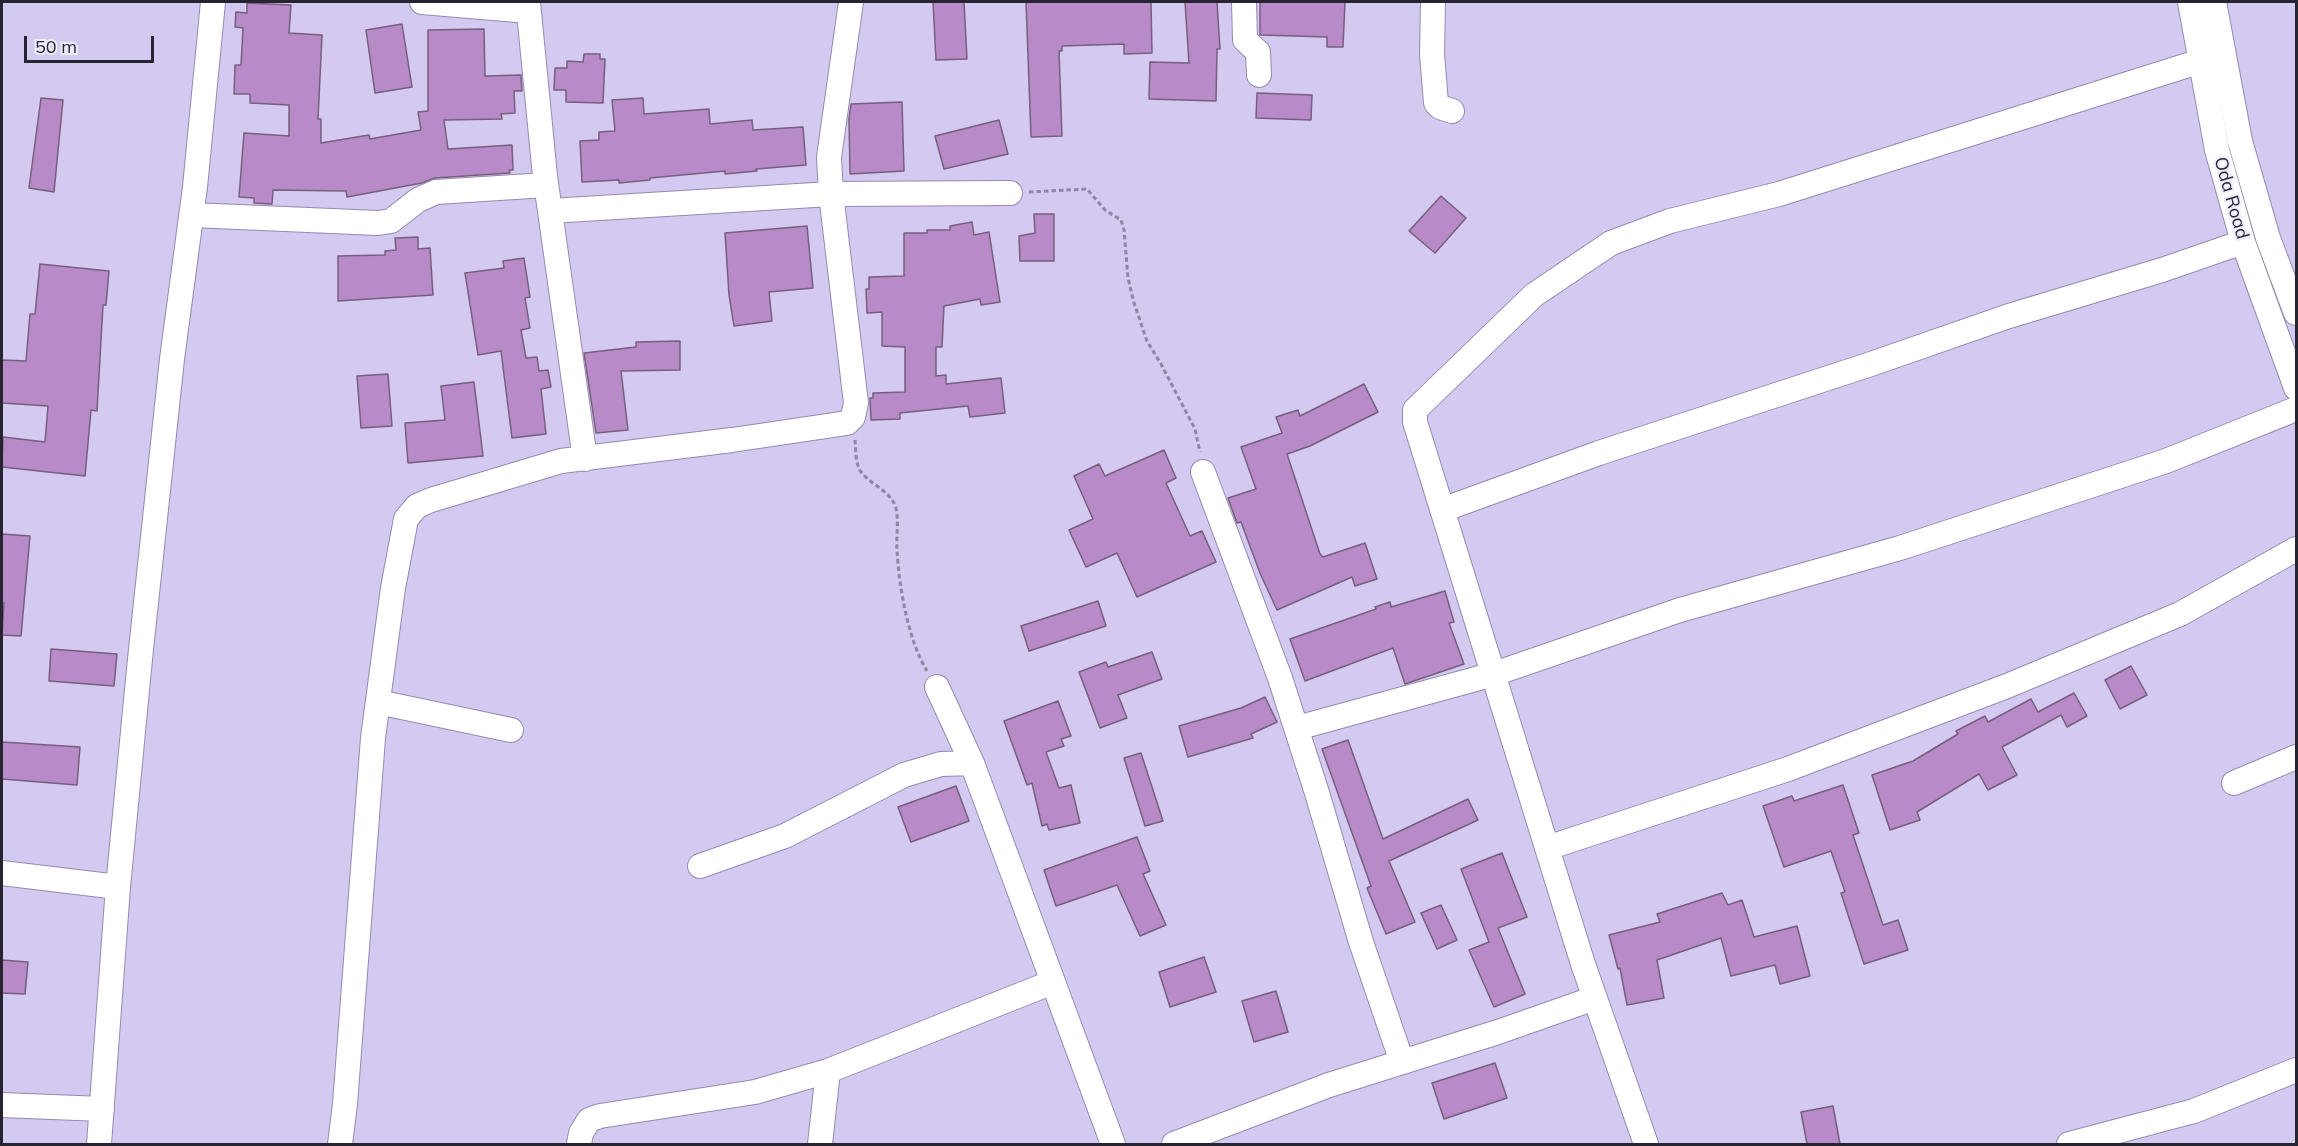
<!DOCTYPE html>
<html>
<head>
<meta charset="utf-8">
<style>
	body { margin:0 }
	#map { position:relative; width:2298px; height:1146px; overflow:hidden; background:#d4c9f0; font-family:Mulish,sans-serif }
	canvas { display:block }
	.frame { position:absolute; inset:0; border:3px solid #272331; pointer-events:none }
	.scale { position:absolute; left:24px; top:36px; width:130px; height:27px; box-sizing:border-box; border:3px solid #272331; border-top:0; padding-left:8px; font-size:18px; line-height:21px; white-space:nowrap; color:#272331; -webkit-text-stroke:4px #f2eefe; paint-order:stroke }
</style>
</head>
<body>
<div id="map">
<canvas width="2298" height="1146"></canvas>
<div class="frame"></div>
<div class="scale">50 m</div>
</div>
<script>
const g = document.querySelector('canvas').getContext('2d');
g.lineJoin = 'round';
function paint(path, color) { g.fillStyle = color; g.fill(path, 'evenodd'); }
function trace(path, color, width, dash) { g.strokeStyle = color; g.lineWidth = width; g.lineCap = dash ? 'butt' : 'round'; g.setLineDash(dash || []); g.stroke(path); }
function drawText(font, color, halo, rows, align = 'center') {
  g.font = font + ' Mulish,sans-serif'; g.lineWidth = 4.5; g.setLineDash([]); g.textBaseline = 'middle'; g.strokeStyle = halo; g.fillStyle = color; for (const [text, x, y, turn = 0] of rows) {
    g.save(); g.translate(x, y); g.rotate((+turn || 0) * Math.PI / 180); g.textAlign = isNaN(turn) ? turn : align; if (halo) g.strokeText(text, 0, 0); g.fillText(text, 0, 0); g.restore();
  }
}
const building = new Path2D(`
	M 933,2 L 964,2 L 967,59 L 936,60 Z
	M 1026,2 L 1151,2 L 1152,53 L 1124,54 L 1124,44 L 1062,46 L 1062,51 L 1059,51 L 1062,136 L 1031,137 Z
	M 1185,2 L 1217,2 L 1220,49 L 1217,49 L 1216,101 L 1149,99 L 1150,62 L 1189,63 Z
	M 1260,2 L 1345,2 L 1343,47 L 1327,47 L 1327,37 L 1260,35 Z
	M 247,3 L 291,5 L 289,33 L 322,35 L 318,119 L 321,119 L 321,143 L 369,135 L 370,139 L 421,130 L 418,112 L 428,111 L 428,30 L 484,29 L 485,76 L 521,75 L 522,91 L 514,91 L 515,113 L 501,114 L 502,119 L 444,120 L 448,149 L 512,145 L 513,170 L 509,170 L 510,173 L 435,178 L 422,183 L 347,197 L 346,191 L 273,190 L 272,204 L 254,203 L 254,198 L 239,197 L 244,133 L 289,136 L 289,105 L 250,103 L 250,94 L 234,94 L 235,65 L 241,65 L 243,28 L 235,27 L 236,12 L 247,13 Z
	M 402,24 L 412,87 L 375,93 L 366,30 Z
	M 584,54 L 600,54 L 600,59 L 605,59 L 603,103 L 566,102 L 566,90 L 554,90 L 555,68 L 567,68 L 567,61 L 583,62 Z
	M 1257,93 L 1312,95 L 1311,120 L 1256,118 Z
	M 41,98 L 63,100 L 54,192 L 29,188 Z
	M 643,98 L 644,114 L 709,109 L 710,124 L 752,120 L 753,130 L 803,127 L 806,165 L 756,169 L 757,171 L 725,174 L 725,171 L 650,178 L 650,180 L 619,183 L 619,180 L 582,182 L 580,141 L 599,140 L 599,132 L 615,131 L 612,100 Z
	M 902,102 L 904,171 L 850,174 L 849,119 L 851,104 Z
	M 999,120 L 1008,154 L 944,169 L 935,136 Z
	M 1441,196 L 1466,218 L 1435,253 L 1409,231 Z
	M 1034,214 L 1054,214 L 1054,261 L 1020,261 L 1019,236 L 1035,233 Z
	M 972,222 L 974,235 L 989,232 L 1000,302 L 981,305 L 980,299 L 944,306 L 942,347 L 936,347 L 936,376 L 946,375 L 946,384 L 1001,378 L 1005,413 L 970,417 L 968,406 L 900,413 L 900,419 L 871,420 L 870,398 L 873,398 L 873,393 L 905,392 L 905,347 L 882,346 L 882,312 L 867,313 L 866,289 L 869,289 L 869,277 L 904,276 L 904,233 L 927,233 L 927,230 L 950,230 L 950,226 Z
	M 807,226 L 813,288 L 769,292 L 772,321 L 734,326 L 729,295 L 725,233 Z
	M 418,237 L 418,249 L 430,248 L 433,295 L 338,301 L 338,256 L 385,255 L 385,251 L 396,250 L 395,238 Z
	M 524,258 L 530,297 L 525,298 L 530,328 L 521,330 L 526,358 L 537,357 L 539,371 L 548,370 L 551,387 L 541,389 L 546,434 L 512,438 L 501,351 L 478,355 L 465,273 L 504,268 L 503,261 Z
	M 40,264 L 109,271 L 106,305 L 103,305 L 97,411 L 91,410 L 85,476 L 2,467 L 3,437 L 45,442 L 48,406 L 2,403 L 2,360 L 26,361 L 30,314 L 35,314 Z
	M 680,341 L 680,370 L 621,371 L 628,430 L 596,433 L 584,353 L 636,347 L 636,342 Z
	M 388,374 L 392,426 L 361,428 L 357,376 Z
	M 474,382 L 483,456 L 408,463 L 405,423 L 445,420 L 441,386 Z
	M 1364,384 L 1378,412 L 1310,446 L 1287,454 L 1320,554 L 1323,557 L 1365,543 L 1377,579 L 1355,586 L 1352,577 L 1277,610 L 1260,573 L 1241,522 L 1237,523 L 1228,498 L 1256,489 L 1241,447 L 1282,433 L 1276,417 L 1298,410 L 1300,416 Z
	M 1164,450 L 1176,478 L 1166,483 L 1190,536 L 1202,531 L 1216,562 L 1137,597 L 1117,553 L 1086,567 L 1069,530 L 1093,519 L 1074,476 L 1099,464 L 1105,476 Z
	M 2,534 L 30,536 L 21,636 L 2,635 L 4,603 L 2,603 Z
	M 1445,591 L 1454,622 L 1449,623 L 1464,664 L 1405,684 L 1393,648 L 1305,681 L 1290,639 L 1376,609 L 1375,607 L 1390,602 L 1391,607 Z
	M 1098,601 L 1106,626 L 1029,651 L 1021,626 Z
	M 51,649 L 117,654 L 114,686 L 49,681 Z
	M 1152,652 L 1162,679 L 1118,695 L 1127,718 L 1100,728 L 1079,672 L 1106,662 L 1108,667 Z
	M 2131,666 L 2147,695 L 2120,709 L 2105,680 Z
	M 2074,693 L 2087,716 L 2067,727 L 2061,715 L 2002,747 L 2017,775 L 1988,790 L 1979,774 L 1917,812 L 1920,820 L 1890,830 L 1872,775 L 1913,761 L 1958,734 L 1956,731 L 1985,716 L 1988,722 L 2031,699 L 2038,712 Z
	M 1265,697 L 1277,722 L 1251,734 L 1253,738 L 1188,757 L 1179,726 L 1241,708 Z
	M 1058,701 L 1071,736 L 1061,739 L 1064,746 L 1046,752 L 1059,788 L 1071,785 L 1080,823 L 1049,830 L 1047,824 L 1042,826 L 1032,783 L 1027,785 L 1004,721 Z
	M 1348,740 L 1383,839 L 1468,799 L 1478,820 L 1389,861 L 1415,922 L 1386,934 L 1367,888 L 1371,886 L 1322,749 Z
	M 2,742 L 80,747 L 77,785 L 2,779 Z
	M 1141,753 L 1163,821 L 1145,826 L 1124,758 Z
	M 1843,785 L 1859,833 L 1853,835 L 1883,925 L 1898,920 L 1908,950 L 1864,964 L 1841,893 L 1845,892 L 1831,851 L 1784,867 L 1763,806 L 1792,796 L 1794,801 Z
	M 956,786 L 969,821 L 911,842 L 898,807 Z
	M 1137,837 L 1150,871 L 1143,874 L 1166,925 L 1140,936 L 1117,885 L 1056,906 L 1044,870 Z
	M 1502,853 L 1527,917 L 1498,928 L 1525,994 L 1494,1007 L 1469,950 L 1489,942 L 1461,869 Z
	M 1722,893 L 1728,905 L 1742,900 L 1754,937 L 1797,926 L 1810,976 L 1780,984 L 1775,965 L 1731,976 L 1721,938 L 1657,960 L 1664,998 L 1627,1005 L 1620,968 L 1618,969 L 1609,935 L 1660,922 L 1657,914 Z
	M 1441,905 L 1457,940 L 1437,949 L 1421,913 Z
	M 1204,957 L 1216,992 L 1170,1007 L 1159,972 Z
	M 2,960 L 28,962 L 25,994 L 2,993 Z
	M 1276,991 L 1288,1032 L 1254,1042 L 1242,1001 Z
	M 1495,1063 L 1507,1098 L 1444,1119 L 1432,1083 Z
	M 1833,1106 L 1840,1144 L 1807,1144 L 1801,1112 Z`);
const path = new Path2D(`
	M 1029,192 L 1087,189 L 1105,210 L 1121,220 L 1124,230 L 1128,278 L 1134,303 L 1147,341 L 1161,364 L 1195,429 L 1200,452
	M 855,440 C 856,450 855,463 861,472 C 871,485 891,491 896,508 C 899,522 896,537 897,550 C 899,587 908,640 927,671`);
const minor = new Path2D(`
	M 422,2 L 529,11
	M 528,2 L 545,176 L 585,459
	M 1244,2 L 1245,40 L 1258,52 L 1259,75
	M 1433,2 L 1432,54 L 1436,103 L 1440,107 L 1452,111
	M 2190,2 L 2217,150 L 2243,242 L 2296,388
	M 2214,2 L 2240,141 L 2268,238 L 2296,313
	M 550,211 L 831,194 L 1010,193
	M 192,215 L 378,223 L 391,221 L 418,200 L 436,192 L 546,185
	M 1203,472 L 1280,678 L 1317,793 L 1361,942 L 1402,1062
	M 1442,510 L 1599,453 L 1868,365 L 2009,316 L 2162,270 L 2243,242
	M 937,687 L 972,763 L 1113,1144
	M 378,702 L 511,730
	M 1297,728 L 1494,674 L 1680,610 L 1900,548 L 2166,461 L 2296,409
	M 2234,783 L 2296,757
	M 1547,848 L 1788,769 L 2007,686 L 2180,614 L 2296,549
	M 700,866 L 785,836 L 904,775 L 941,764 L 972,763
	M 2,873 L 118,887
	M 2,1105 L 102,1109
	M 99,1144 L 118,887 L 140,659 L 172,359 L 195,187 L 213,2
	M 340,1144 L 345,1104 L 373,738 L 393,588 L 406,519 L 417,506 L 431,500 L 561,461 L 732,440 L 847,423 L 853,417 L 856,403 L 831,194 L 829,157 L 851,2
	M 579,1144 L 581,1133 L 589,1120 L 600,1116 L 755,1092 L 828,1071 L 1053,982
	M 820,1144 L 828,1071
	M 1174,1144 L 1329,1085 L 1498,1032 L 1595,998
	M 1646,1144 L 1583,964 L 1415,422 L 1415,410 L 1534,295 L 1611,243 L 1670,221 L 1779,194 L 2201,61
	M 2069,1144 L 2194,1111 L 2296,1070`);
const streetNames = [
	["Oda Road",2231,198,74]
];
paint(building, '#b88ac7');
trace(building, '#765f7d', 1.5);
trace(minor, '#948aaf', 26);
trace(path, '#8e86a3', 3, [4.5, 3]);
trace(minor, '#fff', 24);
drawText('18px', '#272331', '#f2eefe', streetNames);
</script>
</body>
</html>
